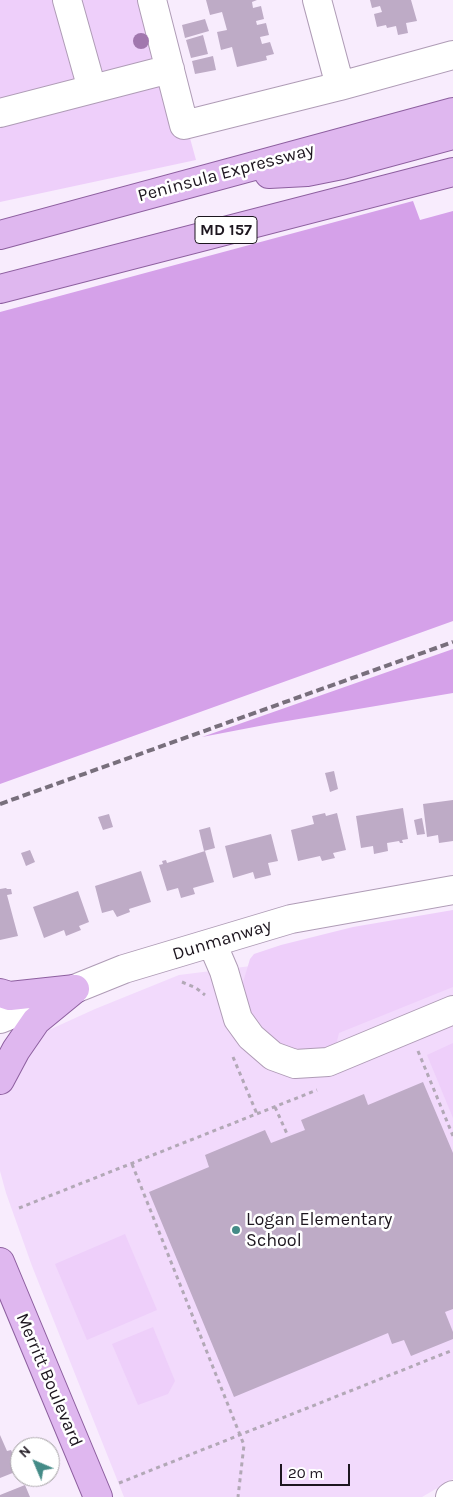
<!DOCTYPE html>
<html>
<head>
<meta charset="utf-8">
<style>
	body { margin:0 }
	#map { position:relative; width:453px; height:1497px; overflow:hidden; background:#f8ecfd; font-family:Karla,sans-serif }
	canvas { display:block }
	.north { position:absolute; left:10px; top:1437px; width:50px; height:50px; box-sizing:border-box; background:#fff; border:1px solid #a5a2a5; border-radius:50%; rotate:315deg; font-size:14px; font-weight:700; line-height:20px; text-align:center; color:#1d161f }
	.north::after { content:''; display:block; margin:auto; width:18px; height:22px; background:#448b87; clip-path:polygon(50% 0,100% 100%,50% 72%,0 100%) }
	.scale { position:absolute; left:280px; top:1464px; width:70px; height:22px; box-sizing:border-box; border:2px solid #1d161f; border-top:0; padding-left:6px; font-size:15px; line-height:18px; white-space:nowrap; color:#1d161f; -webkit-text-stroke:4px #fff; paint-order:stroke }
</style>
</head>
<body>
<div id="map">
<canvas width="453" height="1497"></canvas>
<div class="north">N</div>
<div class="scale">20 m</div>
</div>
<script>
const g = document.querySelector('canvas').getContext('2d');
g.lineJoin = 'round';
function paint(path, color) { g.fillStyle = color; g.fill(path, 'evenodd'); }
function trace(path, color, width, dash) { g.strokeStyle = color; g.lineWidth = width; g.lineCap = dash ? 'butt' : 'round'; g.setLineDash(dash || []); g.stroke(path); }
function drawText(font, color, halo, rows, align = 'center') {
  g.font = font + ' Karla,sans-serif'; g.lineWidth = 5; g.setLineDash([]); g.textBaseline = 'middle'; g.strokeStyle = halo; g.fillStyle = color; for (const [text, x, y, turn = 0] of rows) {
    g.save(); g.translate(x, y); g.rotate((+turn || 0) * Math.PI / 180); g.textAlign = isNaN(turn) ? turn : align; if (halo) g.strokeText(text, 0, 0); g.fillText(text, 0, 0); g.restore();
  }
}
const built = new Path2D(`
	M 453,925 L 453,1479 L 422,1497 L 124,1497 L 32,1266 L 6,1193 L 0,1171 L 0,1090 L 40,1034 L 95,1009 L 179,975 L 259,965 Z`);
const green = new Path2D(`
	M 0,0 L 152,0 L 196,160 L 0,202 Z
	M 453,910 L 453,987 L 339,1033 L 336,1045 L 320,1051 L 284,1047 L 267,1033 L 250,1010 L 241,989 L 250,959 L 254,954 L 281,945 L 353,927 Z
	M 453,1043 L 453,1118 L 427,1055 Z
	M 125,1234 L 157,1310 L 87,1340 L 55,1264 Z
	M 153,1327 L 175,1381 L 168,1394 L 138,1405 L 112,1344 Z`);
const forest = new Path2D(`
	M 413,201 L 420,220 L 453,211 L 453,621 L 0,784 L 0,312 Z
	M 453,649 L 453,693 L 275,723 L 202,737 Z`);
const building = new Path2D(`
	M 206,0 L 257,0 L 252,2 L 253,8 L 261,6 L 264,19 L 256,21 L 257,25 L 266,23 L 269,35 L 260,37 L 262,44 L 270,42 L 274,54 L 266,56 L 267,60 L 237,67 L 232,47 L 221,50 L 217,32 L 227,30 L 222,12 L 210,15 Z
	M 370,0 L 411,0 L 417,21 L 406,23 L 408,33 L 398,35 L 396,26 L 387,28 L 386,25 L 377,27 L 374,14 L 382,12 L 380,6 L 372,8 Z
	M 205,19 L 209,31 L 185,38 L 182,25 Z
	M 203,35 L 208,54 L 191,58 L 186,40 Z
	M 213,56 L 216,70 L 195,74 L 192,61 Z
	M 334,771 L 338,789 L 330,792 L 325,773 Z
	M 453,800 L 453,841 L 439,843 L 438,835 L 427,837 L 423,804 Z
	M 403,808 L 408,839 L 402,840 L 403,843 L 400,843 L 399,841 L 387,843 L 388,851 L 374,854 L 373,846 L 361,848 L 356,816 Z
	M 325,813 L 326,816 L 337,813 L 346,850 L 333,853 L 335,858 L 322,861 L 320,856 L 298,861 L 291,830 L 314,824 L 312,816 Z
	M 109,814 L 113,827 L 103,830 L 98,817 Z
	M 422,818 L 425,834 L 417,835 L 414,820 Z
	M 210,827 L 215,848 L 204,851 L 199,830 Z
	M 271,834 L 278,861 L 268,863 L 271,875 L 255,879 L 253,872 L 233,878 L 225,846 Z
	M 30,850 L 35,862 L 26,866 L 21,853 Z
	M 205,851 L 214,882 L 193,888 L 195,894 L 181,898 L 178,888 L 167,891 L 159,865 L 163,864 L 162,861 L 166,860 L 167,863 Z
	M 141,871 L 151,902 L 129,909 L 130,912 L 117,917 L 113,910 L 102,913 L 95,886 Z
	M 6,888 L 7,889 L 11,889 L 12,894 L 7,895 L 18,936 L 0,940 L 0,889 Z
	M 78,891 L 89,922 L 79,926 L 81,930 L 66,936 L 64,930 L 44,938 L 33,907 Z
	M 423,1082 L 453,1153 L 453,1309 L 445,1312 L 453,1332 L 453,1339 L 411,1356 L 404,1340 L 392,1344 L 388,1333 L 234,1397 L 149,1192 L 209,1167 L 205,1155 L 265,1130 L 271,1143 L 305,1130 L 301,1120 L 364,1094 L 368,1105 Z
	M 0,1435 L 7,1451 L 11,1450 L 16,1461 L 11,1463 L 15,1472 L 0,1478 Z
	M 25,1485 L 30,1497 L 0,1497 L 0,1495 Z`);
const path = new Path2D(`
	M 182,982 L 196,988 L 205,995
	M 418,1051 L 453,1136
	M 233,1057 L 257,1114
	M 275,1107 L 288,1136
	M 132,1164 L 244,1445 L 238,1497
	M 19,1208 L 317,1090
	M 119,1483 L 453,1350`);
const minor = new Path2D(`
	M 67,0 L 92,89
	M 152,0 L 184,125 L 340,86 L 453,55
	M 317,0 L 340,86
	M 0,113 L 170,69
	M 212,943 L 224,971 L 238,1019 L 251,1037 L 273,1056 L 295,1064 L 328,1062 L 453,1010
	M 0,1019 L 124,969 L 291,919 L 453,890
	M 450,1497 L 453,1495`);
const major = new Path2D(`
	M 269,174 L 307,172 L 342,165 L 453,135
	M 0,235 L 453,112
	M 0,289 L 453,172
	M 0,993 L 10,996 L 75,989
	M 0,1080 L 16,1050 L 36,1021 L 75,989
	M 0,1262 L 98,1497`);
const rail = new Path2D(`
	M 0,804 L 453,642`);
const trees = [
	[141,41]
];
const markers = [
	[236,1230,5,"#448b87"]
];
const shields = [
	[226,230,62]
];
const shieldNames = [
	["MD 157",226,230]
];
const streetNames = [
	["Peninsula Expressway",226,173,-15],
	["Dunmanway",222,940,-17],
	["Merritt Boulevard",49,1380,67]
];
const poiNames = [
	["Logan Elementary",246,1220],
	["School",246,1241]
];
paint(built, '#f2dafc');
paint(green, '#eecffa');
paint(forest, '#d5a1e9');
paint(building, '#beabc6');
trace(minor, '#af9cb6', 30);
trace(major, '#8d5f9f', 30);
trace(path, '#b2a8b6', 3, [4, 4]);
trace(minor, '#fff', 28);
trace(major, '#dfb7ef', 28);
trace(rail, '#786f7c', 4, [8, 4]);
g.fillStyle = '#a177ae';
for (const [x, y] of trees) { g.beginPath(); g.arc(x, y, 8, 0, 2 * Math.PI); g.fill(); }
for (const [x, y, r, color] of markers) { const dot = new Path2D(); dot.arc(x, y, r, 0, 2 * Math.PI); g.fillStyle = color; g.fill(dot); trace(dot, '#fff', 2); }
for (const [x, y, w] of shields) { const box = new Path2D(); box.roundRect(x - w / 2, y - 13.5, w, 27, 4); g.fillStyle = '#fff'; g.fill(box); trace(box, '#1d161f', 1); }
drawText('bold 16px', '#1d161f', null, shieldNames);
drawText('18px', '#1d161f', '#fff', streetNames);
drawText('18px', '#1d161f', '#fff', poiNames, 'left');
</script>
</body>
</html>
